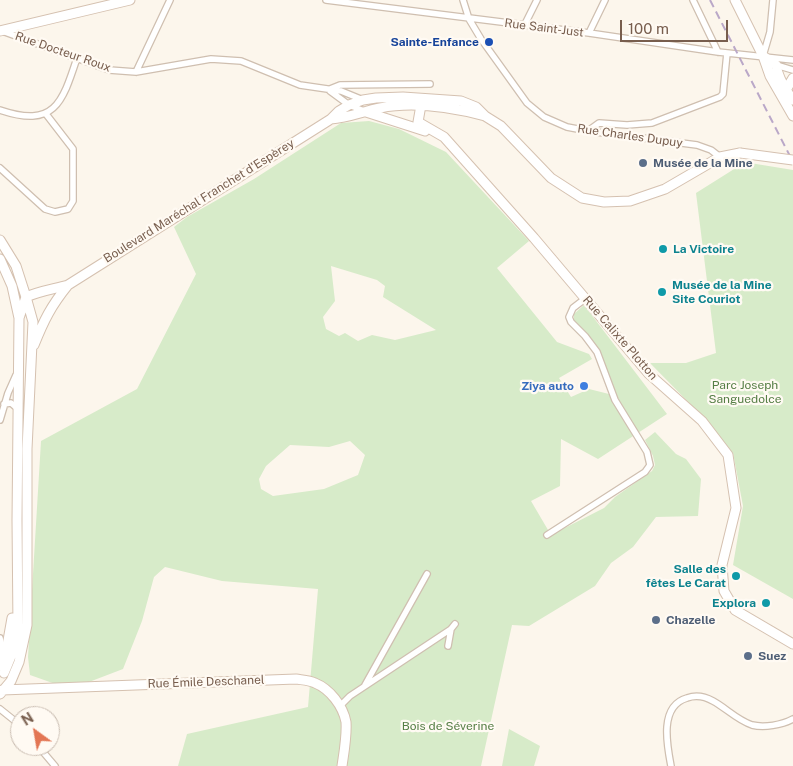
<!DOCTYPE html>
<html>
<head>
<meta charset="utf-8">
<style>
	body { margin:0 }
	#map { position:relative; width:793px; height:766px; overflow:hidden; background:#fcf6ec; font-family:"Public Sans",sans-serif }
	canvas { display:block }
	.north { position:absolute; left:10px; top:706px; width:50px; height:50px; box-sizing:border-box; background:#fffaf3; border:1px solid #c9bcb1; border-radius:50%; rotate:328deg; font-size:14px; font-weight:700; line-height:20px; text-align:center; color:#785e4e }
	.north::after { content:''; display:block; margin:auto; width:18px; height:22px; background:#e37654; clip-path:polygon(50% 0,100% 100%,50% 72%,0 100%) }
	.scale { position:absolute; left:620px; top:20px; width:108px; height:22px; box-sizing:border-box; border:2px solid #785e4e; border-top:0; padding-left:6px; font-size:15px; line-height:18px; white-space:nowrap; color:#785e4e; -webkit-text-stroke:4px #fffaf3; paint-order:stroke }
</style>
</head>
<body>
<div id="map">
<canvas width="793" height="766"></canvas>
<div class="north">N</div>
<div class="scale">100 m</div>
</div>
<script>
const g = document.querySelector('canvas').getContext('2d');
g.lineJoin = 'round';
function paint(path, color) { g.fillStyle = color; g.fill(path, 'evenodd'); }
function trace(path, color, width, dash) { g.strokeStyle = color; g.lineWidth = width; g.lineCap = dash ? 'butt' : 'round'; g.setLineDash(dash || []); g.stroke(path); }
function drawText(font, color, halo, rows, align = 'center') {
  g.font = font + ' "Public Sans",sans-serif'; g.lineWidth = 4.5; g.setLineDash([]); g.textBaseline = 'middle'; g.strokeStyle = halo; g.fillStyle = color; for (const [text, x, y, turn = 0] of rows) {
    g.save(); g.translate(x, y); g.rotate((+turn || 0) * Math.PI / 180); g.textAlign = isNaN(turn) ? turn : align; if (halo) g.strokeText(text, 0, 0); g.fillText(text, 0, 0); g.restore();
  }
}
const green = new Path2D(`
	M 369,121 L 399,129 L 446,152 L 529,241 L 497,268 L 557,342 L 589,354 L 592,359 L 559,378 L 571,397 L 589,389 L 609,394 L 615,391 L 599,350 L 587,333 L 574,320 L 574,314 L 584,305 L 667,414 L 598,459 L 561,439 L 560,486 L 531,501 L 551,535 L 604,508 L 615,497 L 652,471 L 655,465 L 653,456 L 645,440 L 655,432 L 676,454 L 686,459 L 701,479 L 698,516 L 656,517 L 633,547 L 611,563 L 595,586 L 529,626 L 512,625 L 481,766 L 178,766 L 187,734 L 308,707 L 318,589 L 222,581 L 165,567 L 154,577 L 142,621 L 123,669 L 89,682 L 61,686 L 30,675 L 28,657 L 41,441 L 137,389 L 196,274 L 174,227 L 187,217 L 254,179 L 341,123 ZM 331,266 L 377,280 L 385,286 L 383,297 L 436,330 L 395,340 L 372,335 L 358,341 L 345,333 L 339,336 L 326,329 L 323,317 L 335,301 ZM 350,441 L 365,455 L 358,475 L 324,489 L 273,496 L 261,489 L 259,479 L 266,466 L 290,445 L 329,447 Z
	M 744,162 L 793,170 L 793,599 L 733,565 L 743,506 L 733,453 L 704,418 L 650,363 L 686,363 L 716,353 L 696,193 L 731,171 Z
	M 509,729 L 540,746 L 534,766 L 502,766 Z`);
const street = new Path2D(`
	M 326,0 L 589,33 L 718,52 L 793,60
	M 463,0 L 469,19 L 481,39 L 527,103 L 544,117 L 567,127 L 588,131 L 697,145 L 711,150 L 720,157
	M 693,0 L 718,52
	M 524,26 L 537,0
	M 2,31 L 109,70 L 136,72 L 211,59 L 241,61 L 300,85 L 341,91 L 363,100
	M 589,33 L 605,0
	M 763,56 L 770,32 L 773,0
	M 776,65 L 793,70
	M 136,72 L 170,0
	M 330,89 L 340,85 L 430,84
	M 330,91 L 349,105 L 364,111
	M 0,110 C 54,128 62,104 77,58
	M 588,131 L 599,123 L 627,125 L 652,123 L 720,97 L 723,94 L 727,53
	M 0,168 L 45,209 L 55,212 L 68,209 L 73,201 L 73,149 L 46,114
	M 4,404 L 11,403 L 18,409
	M 0,420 L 8,393 L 16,375
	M 547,535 L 645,472 L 650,465 L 647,452 L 615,400 L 597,352 L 585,336 L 571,322 L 569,317 L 573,308 L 586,298
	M 0,638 L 3,653
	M 448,646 L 451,629
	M 365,685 L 427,574
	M 340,706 L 350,696 L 451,629 L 455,624
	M 0,709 L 20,725
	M 38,746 L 55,766
	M 671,766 C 667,745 659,706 687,698 C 695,695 704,696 713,701 C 726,708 737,720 752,725 C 764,728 782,725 793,719`);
const secondary = new Path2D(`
	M 735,0 L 763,56 L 770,76 L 793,116
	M 0,31 L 130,0
	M 763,56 L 776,65 C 778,78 785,89 793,100
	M 786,90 L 793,78
	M 421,105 L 418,122 L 444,137 L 534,238 L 649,374 L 702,421 L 728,455 L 736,508 L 722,565 L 724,591 L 735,610 L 793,644
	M 366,112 L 425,131
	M 331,119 C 348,118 364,111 380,108 C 415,101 451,107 485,116
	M 0,240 L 16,266 L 26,297 L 33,322 L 27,449 L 27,625 L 19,662 L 11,681 L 0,694
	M 0,259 L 12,286 L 19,318 L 17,520 L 18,629
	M 19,318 L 26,297 C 39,291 54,289 68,285 L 331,119 L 339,111 L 349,105 L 363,100 L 376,98 L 403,97 L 461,101 L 476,107 L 485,116 L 501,126 L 551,178 L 582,198 L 604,202 L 630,201 L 665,189 L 720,157 L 740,153
	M 34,345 C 44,320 51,306 68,285
	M 0,666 L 7,646 L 12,618
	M 4,673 L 14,649 L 18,624
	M 2,690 L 296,679 C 302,680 309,680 315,683 C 330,689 343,706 346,722 C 347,736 344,752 342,766`);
const rail = new Path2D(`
	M 710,0 L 793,162`);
const secondaryBridge = new Path2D(`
	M 740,153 L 793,160`);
const markers = [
	[489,42,5,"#1a4fb4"],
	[643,163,5,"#5c6f8a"],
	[663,249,5,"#0f9aa8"],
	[662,292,5,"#0f9aa8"],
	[584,386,5,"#3f7fe0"],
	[736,576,5,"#0f9aa8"],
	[766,603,5,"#0f9aa8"],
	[656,620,5,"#5c6f8a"],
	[748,656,5,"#5c6f8a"]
];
const streetNames = [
	["Rue Saint-Just",544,28,7],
	["Rue Docteur Roux",63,52,19],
	["Rue Charles Dupuy",630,136,8],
	["Boulevard Maréchal Franchet d'Espèrey",199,201,-32],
	["Rue Calixte Plotton",620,338,49],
	["Rue Émile Deschanel",206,682,-2]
];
const transitNames = [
	["Sainte-Enfance",479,42]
];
const serviceNames = [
	["Musée de la Mine",653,163],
	["Chazelle",666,620],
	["Suez",758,656]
];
const cultureNames = [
	["La Victoire",673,249],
	["Musée de la Mine",672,285],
	["Site Couriot",672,299],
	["Salle des",726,569,"right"],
	["fêtes Le Carat",726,583,"right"],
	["Explora",756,603,"right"]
];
const parkNames = [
	["Parc Joseph",745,385],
	["Sanguedolce",745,399],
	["Bois de Séverine",448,726]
];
const shopNames = [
	["Ziya auto",574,386]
];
paint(green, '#d7ebc9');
trace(street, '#cfbfb0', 8);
trace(secondary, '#d5c1b0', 11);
trace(street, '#fff', 5.5);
trace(secondary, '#fff', 9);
trace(rail, '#baa8c8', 2, [8, 5]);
trace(secondaryBridge, '#d5c1b0', 11, []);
trace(secondaryBridge, '#fff', 9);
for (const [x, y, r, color] of markers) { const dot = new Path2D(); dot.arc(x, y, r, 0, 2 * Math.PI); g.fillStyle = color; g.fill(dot); trace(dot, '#fffaf3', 2); }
drawText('12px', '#785e4e', '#fffaf3', streetNames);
drawText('bold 12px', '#164399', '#fffaf3', transitNames, 'right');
drawText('bold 12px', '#4e5e75', '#fffaf3', serviceNames, 'left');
drawText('bold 12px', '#0d838f', '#fffaf3', cultureNames, 'left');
drawText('12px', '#557e45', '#fffaf3', parkNames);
drawText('bold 12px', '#366cbe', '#fffaf3', shopNames, 'right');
</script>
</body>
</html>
